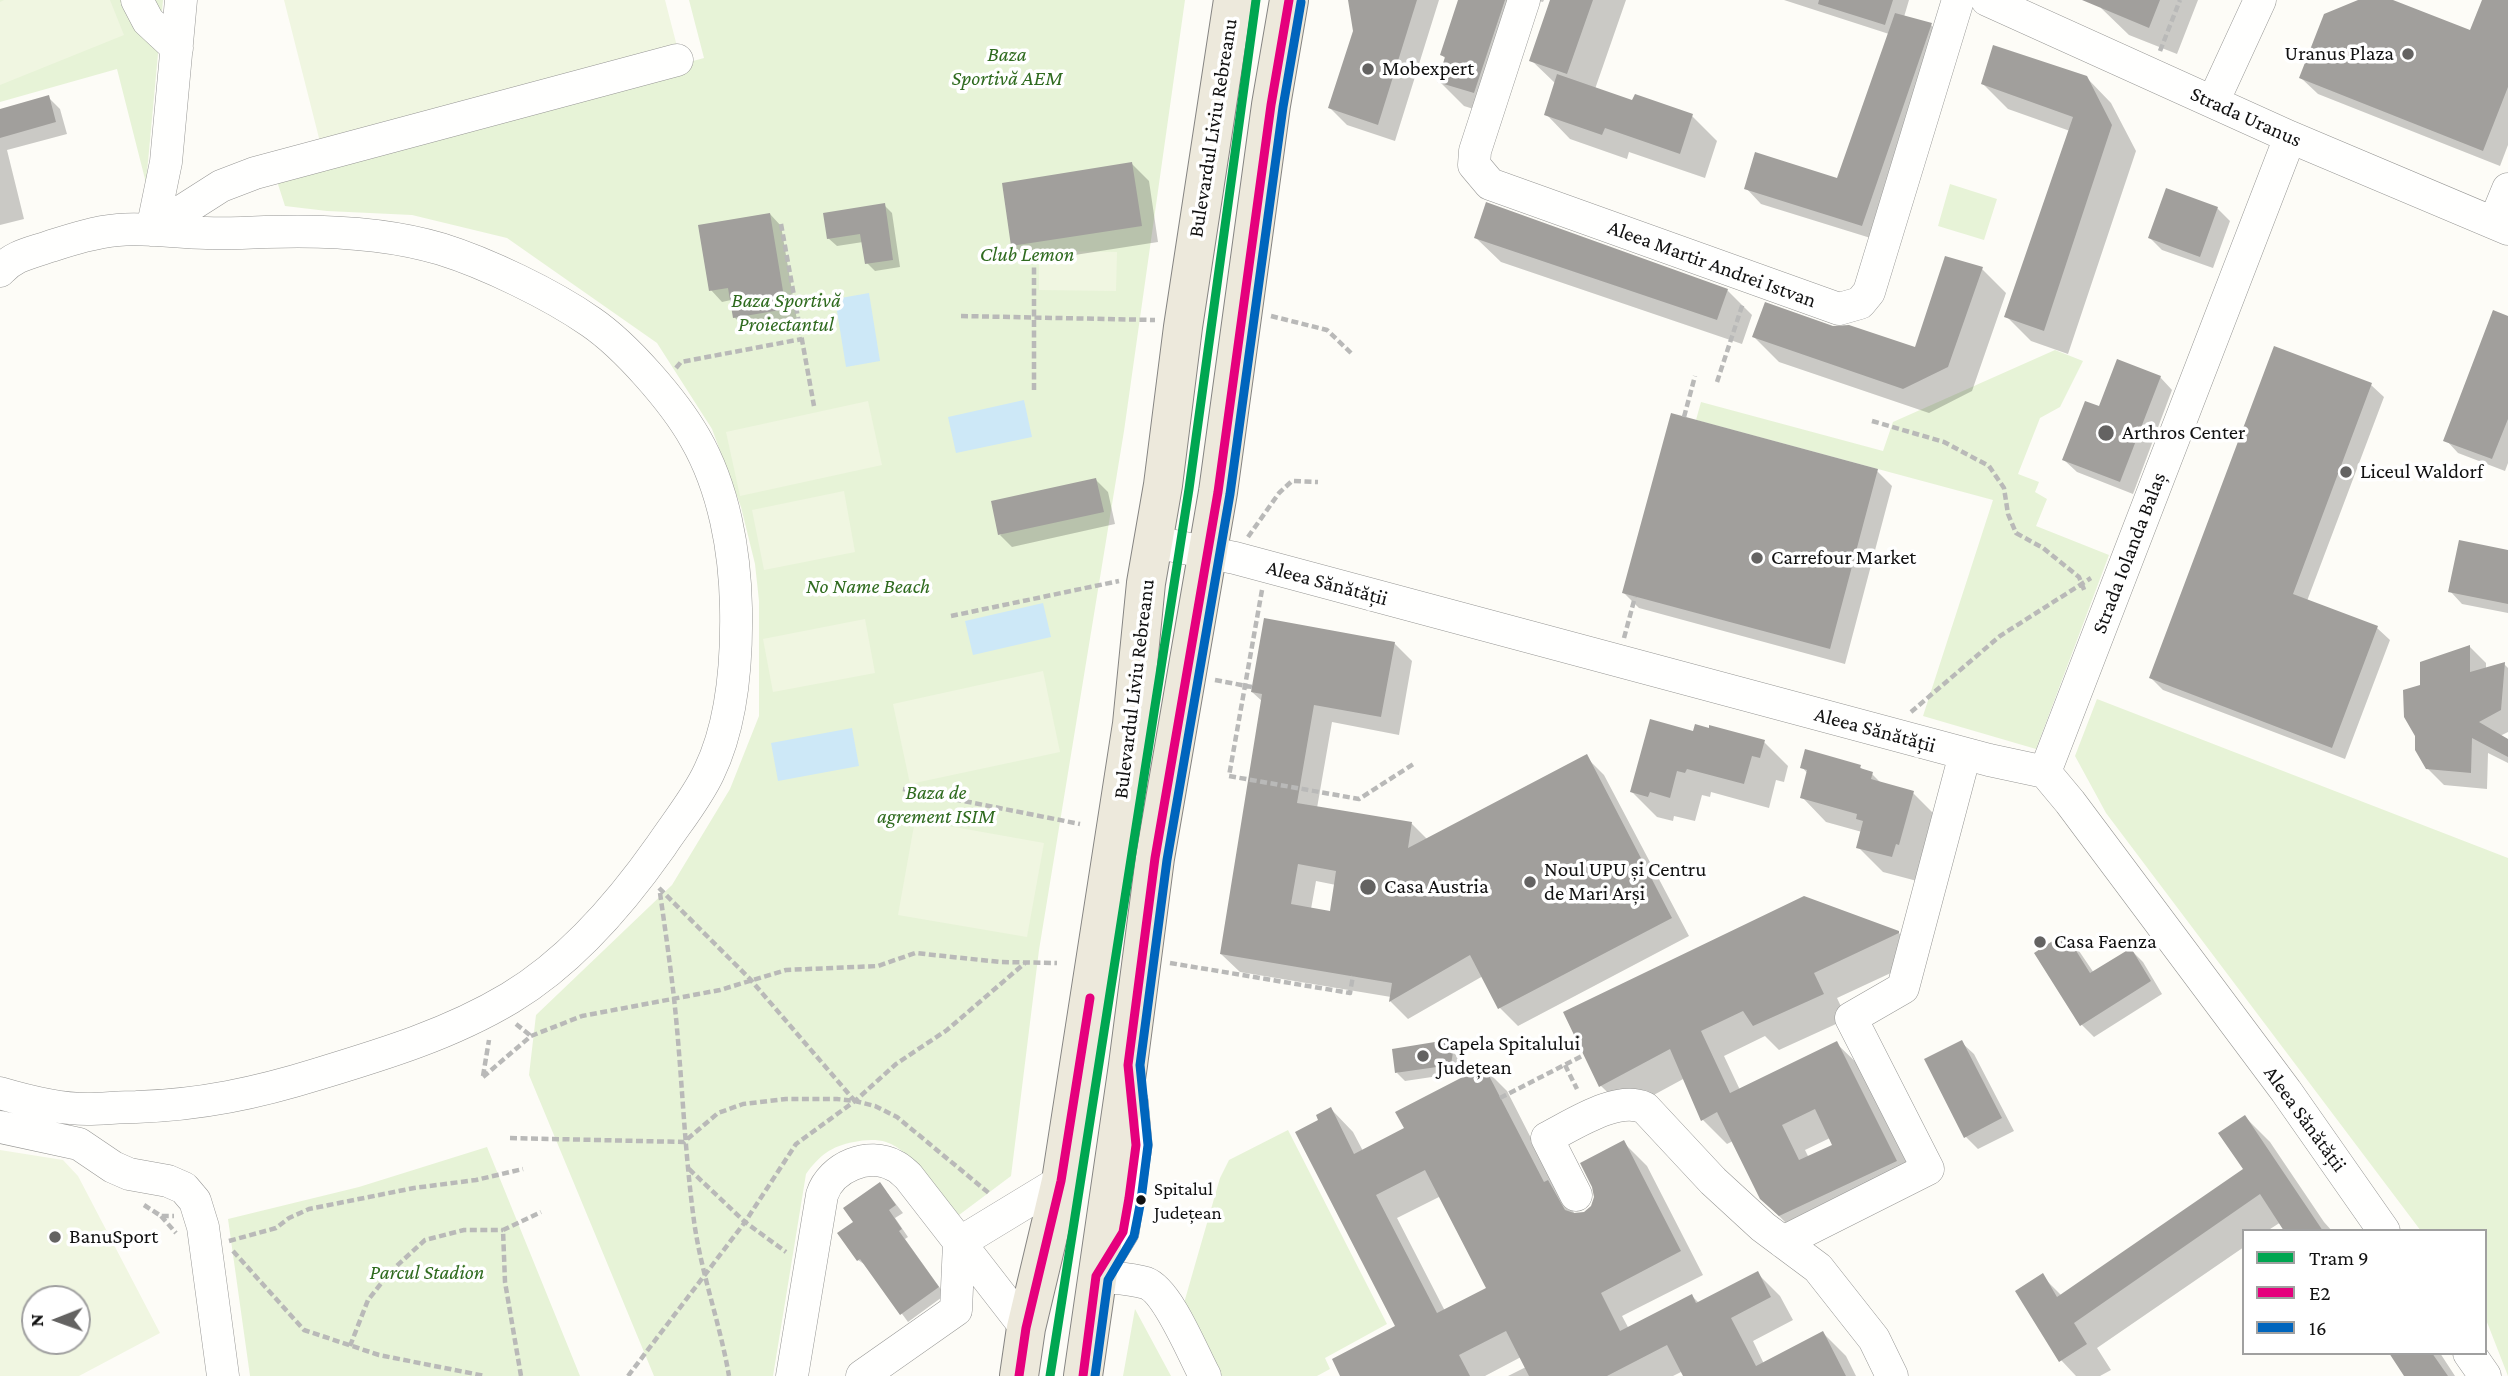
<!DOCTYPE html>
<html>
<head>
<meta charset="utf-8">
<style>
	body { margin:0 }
	#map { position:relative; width:2508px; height:1376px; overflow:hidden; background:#fdfcf7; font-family:"Crimson Pro",serif }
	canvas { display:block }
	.legend { position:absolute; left:2242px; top:1229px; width:245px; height:126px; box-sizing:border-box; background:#fff; border:2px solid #a0a0a0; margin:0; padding:9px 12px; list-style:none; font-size:21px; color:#111 }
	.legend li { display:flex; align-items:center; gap:14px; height:35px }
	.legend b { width:35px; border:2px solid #a0a0a0 }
	.north { position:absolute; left:21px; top:1285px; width:70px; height:70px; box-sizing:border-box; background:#fff; border:2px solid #a0a0a0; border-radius:50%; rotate:269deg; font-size:19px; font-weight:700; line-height:28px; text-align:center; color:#111 }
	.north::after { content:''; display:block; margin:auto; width:24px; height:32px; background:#646362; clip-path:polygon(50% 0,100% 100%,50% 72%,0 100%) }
</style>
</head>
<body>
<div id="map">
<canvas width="2508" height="1376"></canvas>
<ul class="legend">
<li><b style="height:9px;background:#00a651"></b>Tram 9</li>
<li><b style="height:9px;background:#e5007d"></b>E2</li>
<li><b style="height:9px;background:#0065bd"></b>16</li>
</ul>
<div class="north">N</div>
</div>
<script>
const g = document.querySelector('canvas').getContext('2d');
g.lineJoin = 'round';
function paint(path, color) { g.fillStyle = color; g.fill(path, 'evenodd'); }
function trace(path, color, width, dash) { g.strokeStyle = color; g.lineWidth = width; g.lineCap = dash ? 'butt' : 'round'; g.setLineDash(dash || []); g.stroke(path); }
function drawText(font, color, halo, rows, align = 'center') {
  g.font = font + ' "Crimson Pro",serif'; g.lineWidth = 7; g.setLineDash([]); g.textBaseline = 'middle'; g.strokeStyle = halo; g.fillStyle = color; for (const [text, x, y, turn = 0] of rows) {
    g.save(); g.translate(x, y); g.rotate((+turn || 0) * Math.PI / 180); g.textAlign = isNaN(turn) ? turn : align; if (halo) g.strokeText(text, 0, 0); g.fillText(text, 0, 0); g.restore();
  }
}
const green = new Path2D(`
	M 0,0 L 163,0 L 146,183 L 117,69 L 0,102 Z
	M 689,0 L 1185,0 L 1124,431 L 1039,950 L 1011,1176 L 959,1215 C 940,1194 913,1151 886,1142 C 876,1139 864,1140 854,1142 C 831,1146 819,1156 806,1174 L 773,1376 L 654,1376 L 529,1075 L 536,1015 L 672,885 L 730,789 L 759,716 L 759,601 L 755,564 L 741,507 L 712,429 L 657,343 L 507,238 L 412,215 L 327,211 L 285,206 L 275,175 L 704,58 Z
	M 1950,184 L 1997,199 L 1984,240 L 1938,226 Z
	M 2055,350 L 2083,361 L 2060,407 L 2040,418 L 2018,474 L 2039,482 L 2035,492 L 2047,499 L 2036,526 L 2109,555 L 2036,749 L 1923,716 L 1993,500 L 1696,420 L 1701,402 L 1883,451 L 1893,422 Z
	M 2097,699 L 2508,858 L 2508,1376 L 2485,1317 L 2485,1231 L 2421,1231 L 2106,813 L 2075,756 Z
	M 1288,1130 L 1387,1324 L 1325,1358 L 1330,1369 L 1317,1376 L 1222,1376 L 1184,1303 L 1220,1178 L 1229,1160 Z
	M 487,1147 L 580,1376 L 250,1376 L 228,1219 L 359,1187 Z
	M 1135,1309 L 1171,1376 L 1123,1376 Z`);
const pitch = new Path2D(`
	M 4,0 L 110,0 L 124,35 L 0,85 L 0,2 Z
	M 284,0 L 665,0 L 679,54 L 321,146 Z
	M 1039,251 L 1117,252 L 1116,291 L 1039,290 Z
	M 868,401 L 882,465 L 740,496 L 726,432 Z
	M 844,491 L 855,552 L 764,570 L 752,510 Z
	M 865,619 L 875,673 L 773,692 L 763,639 Z
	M 1043,671 L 1060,752 L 910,784 L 893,704 Z
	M 915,820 L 1044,843 L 1027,937 L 898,915 Z
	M 0,1150 L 63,1160 L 78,1176 L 160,1333 L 79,1376 L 0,1376 ZM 35,1299 L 77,1299 L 77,1341 L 35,1341 Z`);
const water = new Path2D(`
	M 869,293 L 880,361 L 846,367 L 835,299 Z
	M 1024,400 L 1032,437 L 956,453 L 948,417 Z
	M 1043,603 L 1051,637 L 973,655 L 965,621 Z
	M 852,728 L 859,766 L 778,781 L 771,743 Z`);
const shadow = new Path2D(`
	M 1350,0 L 1439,0 L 1395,141 L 1347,125 L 1330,108 L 1355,31 Z
	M 1465,0 L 1544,0 L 1543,2 L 1538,1 L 1499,117 L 1464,106 L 1439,81 L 1446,59 L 1442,55 Z
	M 1553,0 L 1626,0 L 1595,89 L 1633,102 L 1636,96 L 1692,116 L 1717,141 L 1705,178 L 1629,152 L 1627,159 L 1570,139 L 1546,114 L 1556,84 L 1531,60 Z
	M 1784,0 L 1909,0 L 1904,17 L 1931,25 L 1946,40 L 1877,240 L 1761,204 L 1746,188 L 1838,180 L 1889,34 Z
	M 2104,0 L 2198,0 L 2177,54 L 2129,35 L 2101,8 Z
	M 2363,0 L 2388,0 L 2471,32 L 2484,0 L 2508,0 L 2508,145 L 2500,166 L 2318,94 L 2301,78 Z
	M 2086,77 L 2111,103 L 2136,151 L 2068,354 L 2031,341 L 2006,316 L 2070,131 L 2008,109 L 1983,84 Z
	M 48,97 L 60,109 L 67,134 L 7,150 L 24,219 L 0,225 L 0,111 Z
	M 1132,164 L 1149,181 L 1158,242 L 1030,262 L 1013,246 Z
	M 884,205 L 892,213 L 900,267 L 875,271 L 867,263 L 863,242 L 837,246 L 828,238 Z
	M 2217,208 L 2230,221 L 2213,268 L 2162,250 L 2150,238 Z
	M 770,214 L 781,226 L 797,320 L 746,328 L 734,317 L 731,300 L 722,302 L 711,290 Z
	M 1476,238 L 1727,290 L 1752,315 L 1742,344 L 1501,262 Z
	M 1982,269 L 2006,293 L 1972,391 L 1929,413 L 1779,362 L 1754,337 L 1833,328 L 1916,349 Z
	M 2508,318 L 2508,463 L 2505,471 L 2458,453 L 2446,440 Z
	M 2275,348 L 2371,385 L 2384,397 L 2307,601 L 2377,628 L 2390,640 L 2345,759 L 2163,690 L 2151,678 Z
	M 2160,377 L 2172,390 L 2133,494 L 2077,472 L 2064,460 L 2100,409 Z
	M 1877,471 L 1892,486 L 1845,664 L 1639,608 L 1624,593 Z
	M 1096,480 L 1108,492 L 1115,524 L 1012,547 L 1000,535 Z
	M 2508,552 L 2508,613 L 2462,604 L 2450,591 Z
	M 1394,643 L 1412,661 L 1399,735 L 1332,722 L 1317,808 L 1412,824 L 1428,840 L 1586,757 L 1604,775 L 1689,936 L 1518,1026 L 1500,1008 L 1483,976 L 1408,1019 L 1390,1001 L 1391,997 L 1240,972 L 1221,954 L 1263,702 L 1252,692 ZM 1316,881 L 1336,885 L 1331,913 L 1311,909 Z
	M 2470,647 L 2486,663 L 2486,669 L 2504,664 L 2508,668 L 2508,732 L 2500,736 L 2508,741 L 2508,763 L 2488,753 L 2487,789 L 2444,785 L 2427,768 L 2422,687 Z
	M 1694,733 L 1764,742 L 1788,766 L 1784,782 L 1776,780 L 1769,808 L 1711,792 L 1710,797 L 1702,795 L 1695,821 L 1674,816 L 1673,821 L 1657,817 L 1632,792 Z
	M 1802,767 L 1860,767 L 1865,772 L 1872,774 L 1882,784 L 1913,793 L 1938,818 L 1917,881 L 1883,872 L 1858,847 L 1862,832 L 1826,822 L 1802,797 L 1808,774 Z
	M 1898,932 L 1923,958 L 1837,998 L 1847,1019 L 1779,1050 L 1765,1036 L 1724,1056 L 1740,1090 L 1837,1044 L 1862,1068 L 1921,1186 L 1787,1224 L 1761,1198 L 1733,1141 L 1727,1144 L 1703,1120 L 1685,1078 L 1626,1110 L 1601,1086 L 1565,1013 ZM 1830,1138 L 1834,1145 L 1809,1158 L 1805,1150 Z
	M 2065,935 L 2077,948 L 2094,973 L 2131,950 L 2143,962 L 2162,994 L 2094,1037 L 2082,1025 Z
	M 1961,1042 L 1974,1054 L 2014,1131 L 1978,1149 L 1966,1137 Z
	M 1448,1046 L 1461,1061 L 1459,1073 L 1405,1081 L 1397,1073 Z
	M 1484,1068 L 1507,1091 L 1560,1195 L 1576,1215 L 1584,1213 L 1592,1207 L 1624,1143 L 1647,1166 L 1703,1275 L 1622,1316 L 1629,1329 L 1692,1296 L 1699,1303 L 1757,1273 L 1780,1296 L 1793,1320 L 1753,1341 L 1764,1364 L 1823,1333 L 1846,1356 L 1856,1376 L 1685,1376 L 1683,1371 L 1673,1376 L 1508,1376 L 1526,1367 L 1521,1357 L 1485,1376 L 1342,1376 L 1397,1327 L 1321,1121 L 1331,1109 L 1353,1132 L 1363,1151 L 1406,1129 ZM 1441,1196 L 1488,1288 L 1445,1311 L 1397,1218 Z
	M 2245,1117 L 2270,1142 L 2324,1222 L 2332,1231 L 2287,1231 L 2281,1222 L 2267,1231 L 2244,1231 L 2244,1247 L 2097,1348 L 2111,1370 L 2100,1376 L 2076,1376 L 2061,1360 L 2042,1276 L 2062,1296 L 2245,1169 Z
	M 880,1184 L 903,1213 L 895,1218 L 908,1237 L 905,1239 L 945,1295 L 908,1322 L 867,1266 L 858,1260 L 855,1222 Z
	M 2392,1353 L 2440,1353 L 2455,1376 L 2407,1376 Z`);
const building = new Path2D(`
	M 1348,0 L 1417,0 L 1378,125 L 1328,108 L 1353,31 Z
	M 1458,0 L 1505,0 L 1474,93 L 1437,82 L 1445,57 L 1440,55 Z
	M 1550,0 L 1593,0 L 1567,74 L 1529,61 Z
	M 1819,0 L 1893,0 L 1885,25 L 1818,4 Z
	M 2082,0 L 2160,0 L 2149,28 Z
	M 2358,0 L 2393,0 L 2470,30 L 2482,0 L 2508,0 L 2508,87 L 2483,151 L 2299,78 L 2324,14 Z
	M 1895,13 L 1932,23 L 1862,226 L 1744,189 L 1755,152 L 1837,178 Z
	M 1993,45 L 2087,76 L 2112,125 L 2044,331 L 2004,317 L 2073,117 L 1981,84 Z
	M 1557,74 L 1632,100 L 1635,94 L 1693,114 L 1680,154 L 1605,128 L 1602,135 L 1544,115 Z
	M 49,95 L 56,122 L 0,138 L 0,109 Z
	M 1132,162 L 1142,226 L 1011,246 L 1002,183 Z
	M 2166,188 L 2218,207 L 2200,257 L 2148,238 Z
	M 1486,202 L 1728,289 L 1717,320 L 1474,238 Z
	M 885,203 L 893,260 L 865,264 L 860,234 L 827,239 L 823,213 Z
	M 770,213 L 786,309 L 733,318 L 728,288 L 709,291 L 698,225 Z
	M 1945,256 L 1983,267 L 1948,367 L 1903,389 L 1752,337 L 1765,302 L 1833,326 L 1849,325 L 1915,347 Z
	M 2493,310 L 2508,316 L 2508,419 L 2492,459 L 2443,441 Z
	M 2274,346 L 2372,383 L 2293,594 L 2378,626 L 2332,748 L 2149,678 Z
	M 2117,359 L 2161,376 L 2120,482 L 2062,460 L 2085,401 L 2099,406 Z
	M 1671,413 L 1878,469 L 1830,649 L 1622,593 Z
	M 1096,478 L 1104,512 L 998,535 L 991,501 Z
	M 2459,540 L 2508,550 L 2508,604 L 2448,592 Z
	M 1264,618 L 1395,642 L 1381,717 L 1314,705 L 1297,803 L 1412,822 L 1408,848 L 1587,754 L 1672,918 L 1498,1009 L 1470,955 L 1389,1002 L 1392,983 L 1220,954 L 1262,694 L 1251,692 ZM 1298,864 L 1336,871 L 1330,911 L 1291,904 Z
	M 2470,645 L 2470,672 L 2505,662 L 2501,710 L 2479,722 L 2508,739 L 2508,757 L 2472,738 L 2471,773 L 2426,769 L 2415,750 L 2415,736 L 2404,717 L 2403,690 L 2420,685 L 2420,662 Z
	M 1650,719 L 1693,731 L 1695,724 L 1709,728 L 1709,725 L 1765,740 L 1760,758 L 1752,756 L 1744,784 L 1687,769 L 1685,773 L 1677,771 L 1670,798 L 1650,792 L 1648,797 L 1630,792 Z
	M 1805,749 L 1861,765 L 1860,768 L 1873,772 L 1871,779 L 1914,791 L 1899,845 L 1896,844 L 1892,857 L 1856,848 L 1863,821 L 1856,819 L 1857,814 L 1800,798 L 1807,770 L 1800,768 Z
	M 1804,896 L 1899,931 L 1899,933 L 1814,973 L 1824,994 L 1753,1026 L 1743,1011 L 1701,1031 L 1730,1093 L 1837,1041 L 1897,1161 L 1779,1216 L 1760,1199 L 1717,1112 L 1701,1121 L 1670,1049 L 1599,1087 L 1563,1012 ZM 1815,1109 L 1832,1145 L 1799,1160 L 1782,1125 Z
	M 2065,933 L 2090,973 L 2131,948 L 2151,981 L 2080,1026 L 2034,953 Z
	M 1962,1040 L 2002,1118 L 1964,1138 L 1924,1059 Z
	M 1441,1041 L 1449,1045 L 1453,1052 L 1451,1065 L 1395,1073 L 1392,1049 Z
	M 1484,1066 L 1544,1182 L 1548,1180 L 1565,1210 L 1574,1213 L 1584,1212 L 1591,1206 L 1594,1197 L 1592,1187 L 1580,1163 L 1624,1140 L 1681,1251 L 1601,1293 L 1620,1331 L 1692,1294 L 1696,1303 L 1758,1271 L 1771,1297 L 1731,1318 L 1756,1366 L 1823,1331 L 1846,1376 L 1683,1376 L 1667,1345 L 1607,1376 L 1529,1376 L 1506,1331 L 1459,1355 L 1470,1376 L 1340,1376 L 1332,1359 L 1395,1326 L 1295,1132 L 1318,1120 L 1316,1115 L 1331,1107 L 1354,1154 L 1404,1128 L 1395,1112 ZM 1425,1170 L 1486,1288 L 1437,1313 L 1376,1195 Z
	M 2245,1115 L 2323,1231 L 2284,1231 L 2260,1194 L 2074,1323 L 2087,1344 L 2059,1362 L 2015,1291 L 2043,1273 L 2057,1297 L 2243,1169 L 2218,1133 Z
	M 880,1182 L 896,1205 L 889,1210 L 902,1229 L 899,1231 L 939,1287 L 900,1315 L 860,1259 L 857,1261 L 837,1233 L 853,1222 L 843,1208 Z
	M 2389,1353 L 2432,1353 L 2448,1376 L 2404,1376 Z`);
const path = new Path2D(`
	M 2160,51 L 2180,0
	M 781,224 L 814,406
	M 961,316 L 1155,320
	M 1271,316 L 1327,330 L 1351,353
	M 676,368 L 681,362 L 802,339
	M 1717,382 L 1743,303
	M 1034,390 L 1034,259
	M 1684,417 L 1695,376
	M 1872,421 L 1944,442 L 1989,466 L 2004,488 L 2008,514 L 2016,533 L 2043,548 L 2079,577 L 2085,592
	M 1248,537 L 1279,493 L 1292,481 L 1318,482
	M 1262,590 L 1229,776 L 1359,799 L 1415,763
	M 951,616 L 1119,581
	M 1624,638 L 1635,597
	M 1215,680 L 1252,687
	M 1911,712 L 2000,636 L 2091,578
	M 903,789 L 1080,824
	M 659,888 L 750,979 L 854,1100
	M 660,893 C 665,928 670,963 674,998 C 682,1072 684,1147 694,1221 C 701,1273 720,1323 729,1376
	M 1170,963 L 1350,993 L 1353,976
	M 516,1024 L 531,1036
	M 1565,1065 L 1577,1089
	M 483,1076 L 489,1040
	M 483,1077 L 531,1036 L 582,1016 L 720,990 L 786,970 L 878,966 L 915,953 L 1000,962 L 1057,963
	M 1500,1098 L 1584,1055
	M 510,1138 L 684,1142 L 718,1113 L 743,1104 L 786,1099 L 837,1099 L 855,1101 L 875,1106 L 897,1117 L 990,1194
	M 689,1169 L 745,1222 L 786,1252
	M 144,1205 L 161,1216 L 174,1216
	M 161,1216 L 176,1233
	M 229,1241 L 276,1228 L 289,1218 L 309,1209 L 414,1188 L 476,1180 L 523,1169
	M 233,1251 L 304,1330 L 379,1355 L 485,1376
	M 350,1346 L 368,1300 L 390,1272 L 425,1240 L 464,1230 L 503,1230
	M 521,1376 L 505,1282 L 503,1230 L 541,1212
	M 628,1376 L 745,1222 L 796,1144 L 855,1101 L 896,1064 L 947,1030 L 1025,963`);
const minor = new Path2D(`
	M 137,0 L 148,21 L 177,48
	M 1524,0 L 1475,151 L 1474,165 L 1490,184 L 1839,309 L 1860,303 L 1869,292 L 1958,0
	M 1987,0 L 2290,137 L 2508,229
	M 2213,102 L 2260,0
	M 2494,223 L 2508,189
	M 152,230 L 221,186 L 255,173 L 677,60
	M 152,230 L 166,162 L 181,0
	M 0,271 C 14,255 31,253 51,246 C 73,239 95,232 118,230 C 147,227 177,233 206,233 C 226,234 246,233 265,232 C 320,230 388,233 441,249 C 486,263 551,294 591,322 C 626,346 674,401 695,438 C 724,488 735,551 736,608 C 737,660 732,725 709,772 C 697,798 677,822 661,846 C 621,903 570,962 510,998 C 450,1034 384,1054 318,1074 C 257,1093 200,1105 136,1107 C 119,1107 103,1109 87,1109 C 59,1109 27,1101 0,1093
	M 1154,542 L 1235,558 L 1989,760 L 2045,772 L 2070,802 L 2286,1091 L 2384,1231
	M 2045,772 L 2290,137
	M 1132,1101 L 1136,1145 L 1123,1232 L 1096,1276 C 1112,1278 1131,1278 1146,1283 C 1168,1291 1193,1354 1205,1376
	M 0,1127 L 79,1144 L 113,1167 L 129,1174 L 168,1181 L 184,1188 L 195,1201 L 203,1227 L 223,1376
	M 1576,1195 L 1547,1138 C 1573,1125 1617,1095 1645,1108 L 1713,1181 L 1763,1227 L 1818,1268 L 1874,1339 L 1892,1376
	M 1783,1242 L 1928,1169 L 1851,1018 L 1903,988 L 1965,754
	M 2469,1353 L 2485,1376
	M 792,1376 L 822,1195 C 831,1167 869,1151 895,1166 C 900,1168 904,1173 908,1176 L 1026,1328
	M 862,1376 L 956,1310 L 959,1243 L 1061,1181`);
const major = new Path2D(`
	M 1019,1376 L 1026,1328 L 1061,1181 L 1132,724 L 1146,583 L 1163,485 L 1183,327 L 1233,0
	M 1083,1376 L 1128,1065 L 1155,858 L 1218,492 L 1271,105 L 1289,0`);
const bus1 = new Path2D(`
	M 1019,1376 L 1026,1328 L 1061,1181 L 1090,998
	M 1083,1376 L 1096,1276 L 1123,1232 L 1129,1198 L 1136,1145 L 1128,1065 L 1155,858 L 1218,492 L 1271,105 L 1289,0`);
const bus2 = new Path2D(`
	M 1095,1376 L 1108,1280 L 1134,1236 L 1141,1200 L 1148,1145 L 1140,1065 L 1167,860 L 1230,494 L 1283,107 L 1301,2`);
const tram1 = new Path2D(`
	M 1050,1376 L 1189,489 L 1256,0`);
const markers = [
	[2408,54,7,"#646362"],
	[1368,69,7,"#646362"],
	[2106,433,9,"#646362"],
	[2346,472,7,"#646362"],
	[1757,558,7,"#646362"],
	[1530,882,7,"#646362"],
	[1368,887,9,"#646362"],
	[2040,942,7,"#646362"],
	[1423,1056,7,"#646362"],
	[1141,1200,6,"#111"],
	[55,1237,7,"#646362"]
];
const busNames = [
	["Spitalul",1154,1189],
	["Județean",1154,1213]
];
const poiNames = [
	["Uranus Plaza",2394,54,"right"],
	["Mobexpert",1382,69],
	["Arthros Center",2122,433],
	["Liceul Waldorf",2360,472],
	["Carrefour Market",1771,558],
	["Noul UPU și Centru",1544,870],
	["de Mari Arși",1544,894],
	["Casa Austria",1384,887],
	["Casa Faenza",2054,942],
	["Capela Spitalului",1437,1044],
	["Județean",1437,1068],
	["BanuSport",69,1237]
];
const parkNames = [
	["Baza",1007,55],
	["Sportivă AEM",1007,79],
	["Club Lemon",1027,255],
	["Baza Sportivă",786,301],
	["Proiectantul",786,325],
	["No Name Beach",868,587],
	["Baza de",936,793],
	["agrement ISIM",936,817],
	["Parcul Stadion",427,1273]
];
const streetNames = [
	["Strada Uranus",2246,117,24],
	["Bulevardul Liviu Rebreanu",1213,128,-81],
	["Aleea Martir Andrei Istvan",1712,264,20],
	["Strada Iolanda Balaș",2129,553,-69],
	["Aleea Sănătății",1327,583,15],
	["Bulevardul Liviu Rebreanu",1134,689,-83],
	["Aleea Sănătății",1875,730,15],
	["Aleea Sănătății",2305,1119,54]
];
paint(green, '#e7f3d7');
paint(pitch, '#f0f6e1');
paint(water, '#cde8f7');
paint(shadow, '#0003');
paint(building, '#a19f9c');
trace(minor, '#979795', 33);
trace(major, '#858482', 40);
trace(path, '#b9b9b8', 4.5, [7, 3.5]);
trace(minor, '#fffffe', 32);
trace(major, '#ede9dc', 38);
trace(bus1, '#e5007d', 9);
trace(bus2, '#0065bd', 9);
trace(tram1, '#00a651', 9);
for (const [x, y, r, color] of markers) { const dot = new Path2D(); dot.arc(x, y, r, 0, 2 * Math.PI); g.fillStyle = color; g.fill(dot); trace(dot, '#fff', 2.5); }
drawText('19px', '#111', '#fff', busNames, 'left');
drawText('21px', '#111', '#fff', poiNames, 'left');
drawText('italic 21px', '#2f6b1f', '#fff', parkNames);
drawText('21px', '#111', '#fff', streetNames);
</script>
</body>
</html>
